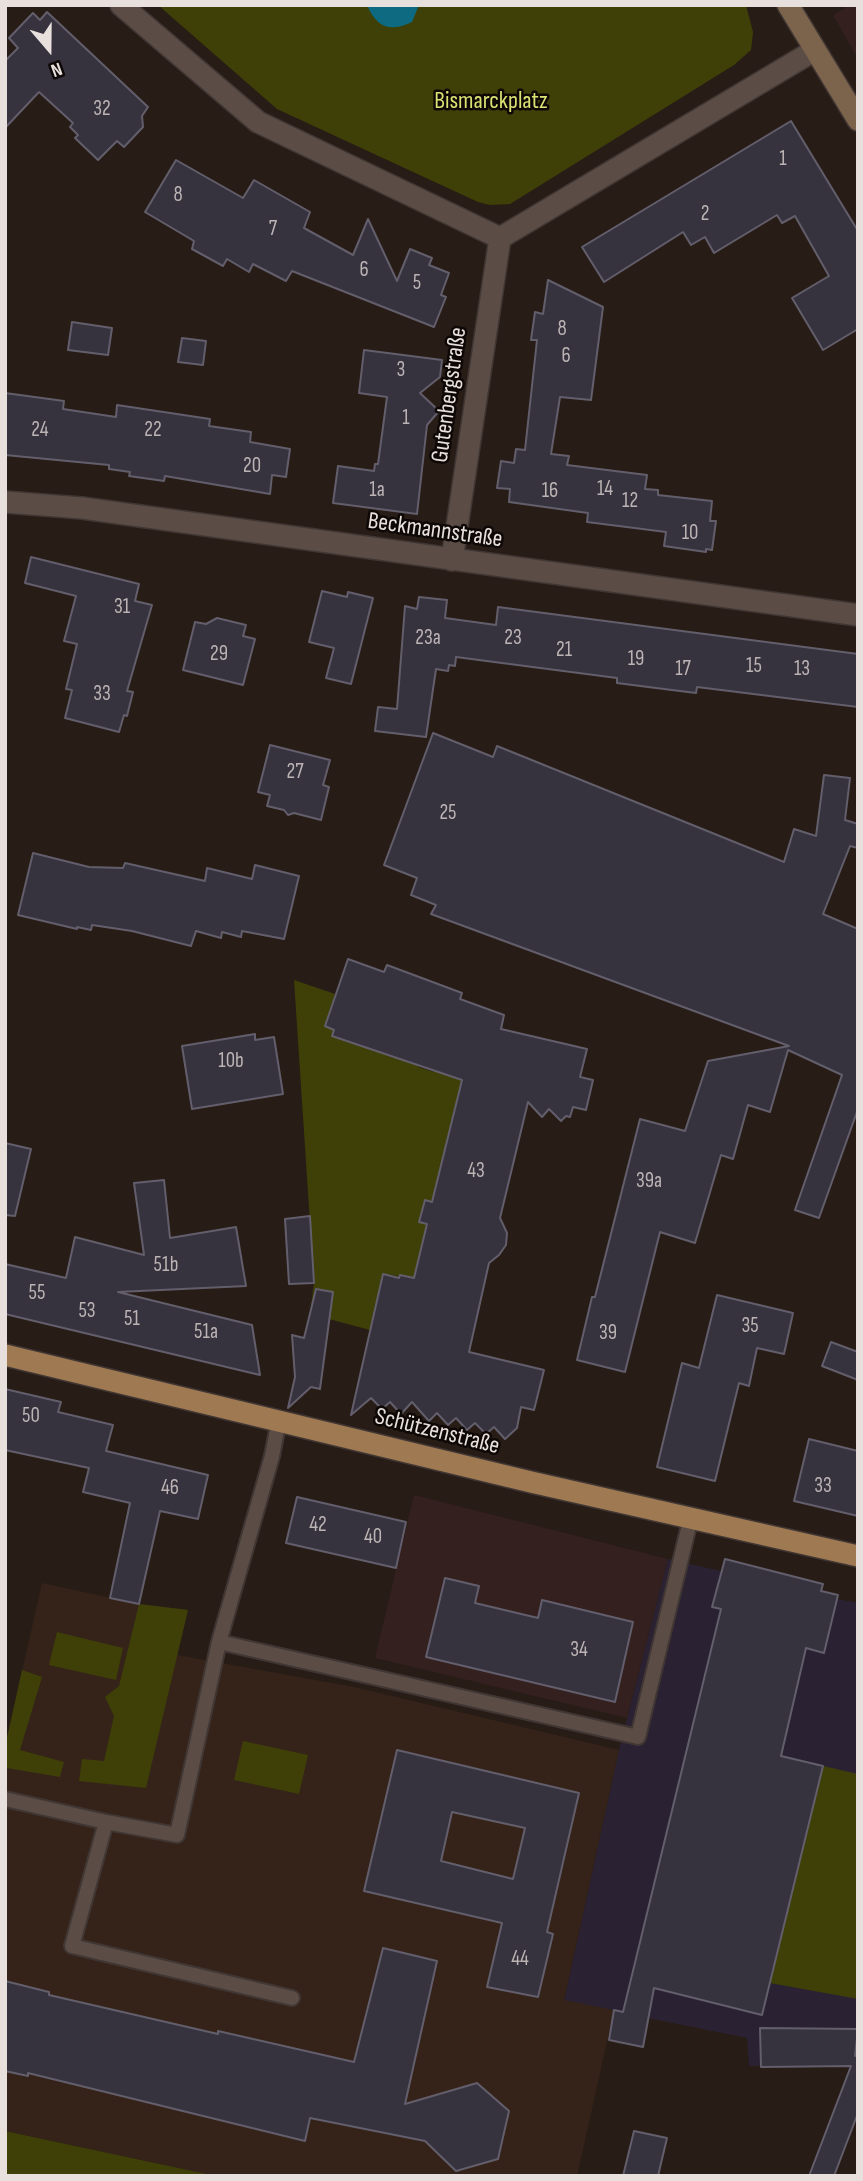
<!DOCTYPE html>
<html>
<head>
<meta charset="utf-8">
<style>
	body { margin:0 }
	#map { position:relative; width:863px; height:2181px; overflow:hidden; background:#281c16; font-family:"Sofia Sans Condensed",sans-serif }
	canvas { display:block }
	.frame { position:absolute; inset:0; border:7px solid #e8e0dc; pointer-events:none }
	.north { position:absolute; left:14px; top:14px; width:70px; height:70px; -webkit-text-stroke:5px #0d0806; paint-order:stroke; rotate:160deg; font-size:19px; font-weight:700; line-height:28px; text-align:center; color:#e8e0dc }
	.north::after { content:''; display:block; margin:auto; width:24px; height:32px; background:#e8e0dc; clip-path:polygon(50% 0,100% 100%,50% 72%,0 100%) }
</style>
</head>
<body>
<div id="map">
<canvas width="863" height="2181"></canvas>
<div class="frame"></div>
<div class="north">N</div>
</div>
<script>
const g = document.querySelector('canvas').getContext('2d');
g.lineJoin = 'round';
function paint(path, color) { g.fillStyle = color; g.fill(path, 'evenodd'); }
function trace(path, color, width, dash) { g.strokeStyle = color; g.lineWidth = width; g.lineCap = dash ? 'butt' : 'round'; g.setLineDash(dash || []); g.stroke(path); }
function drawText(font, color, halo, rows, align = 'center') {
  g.font = font + ' "Sofia Sans Condensed",sans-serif'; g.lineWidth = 5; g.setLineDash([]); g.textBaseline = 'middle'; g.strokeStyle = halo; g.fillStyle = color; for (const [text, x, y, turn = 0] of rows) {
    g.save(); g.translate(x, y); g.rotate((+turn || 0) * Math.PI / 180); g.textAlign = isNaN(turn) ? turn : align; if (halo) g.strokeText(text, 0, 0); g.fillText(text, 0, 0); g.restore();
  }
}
const commercial = new Path2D(`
	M 850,5 L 858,5 L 858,59 L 833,15 Z
	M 414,1495 L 668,1559 L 627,1718 L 375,1658 Z`);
const industrial = new Path2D(`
	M 668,1559 L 721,1571 L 725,1559 L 823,1584 L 821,1591 L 838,1595 L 837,1599 L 858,1603 L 858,2066 L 749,2066 L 747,2038 L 564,2001 L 619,1750 Z`);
const built = new Path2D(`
	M 42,1583 L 139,1604 L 188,1610 L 177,1655 L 354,1687 L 619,1750 L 564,2000 L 614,2010 L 577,2176 L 216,2176 L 5,2131 L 5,1747 Z`);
const green = new Path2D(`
	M 158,5 L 746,5 L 753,32 L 751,50 L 734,65 L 510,204 L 490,205 L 478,202 L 277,109 Z
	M 294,980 L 335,994 L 325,1026 L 334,1030 L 332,1036 L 348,1042 L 351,1035 L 380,1046 L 378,1052 L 394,1058 L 396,1052 L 420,1059 L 418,1067 L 434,1072 L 437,1065 L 463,1074 L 432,1202 L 425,1200 L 419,1222 L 427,1224 L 414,1278 L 383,1274 L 370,1330 L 310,1314 L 314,1283 Z
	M 139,1604 L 188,1610 L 146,1788 L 79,1781 L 82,1759 L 104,1761 L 114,1716 L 105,1697 L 119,1686 Z
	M 57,1632 L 123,1648 L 116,1680 L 49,1665 Z
	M 22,1670 L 42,1677 L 20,1750 L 64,1762 L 60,1777 L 7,1768 L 5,1773 L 5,1747 Z
	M 243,1741 L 308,1755 L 299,1794 L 234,1780 Z
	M 823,1766 L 858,1774 L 858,1999 L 770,1983 Z
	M 5,2131 L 216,2176 L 5,2176 Z`);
const water = new Path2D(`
	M 367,5 L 419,5 L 412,22 C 390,33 376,27 367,5 Z`);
const building = new Path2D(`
	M 47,12 L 148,107 L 142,116 L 143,127 L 124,147 L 117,141 L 98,160 L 75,138 L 78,135 L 70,127 L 73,123 L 39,92 L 5,128 L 5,61 L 18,48 L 9,38 L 33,13 L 40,20 Z
	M 791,121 L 858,231 L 858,329 L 823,350 L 792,298 L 829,276 L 795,216 L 782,223 L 777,215 L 714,253 L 705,237 L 691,245 L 683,232 L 604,282 L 582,247 Z
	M 176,160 L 243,198 L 254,180 L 310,212 L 304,228 L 353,255 L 368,219 L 397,281 L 410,249 L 432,258 L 429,265 L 449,273 L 441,295 L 446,297 L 434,327 L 292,271 L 286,281 L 253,264 L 249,272 L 227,259 L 223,266 L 192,249 L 194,241 L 145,212 Z
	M 548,280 L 603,307 L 591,400 L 560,397 L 551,454 L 569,456 L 567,465 L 647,475 L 645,489 L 658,490 L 658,495 L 712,501 L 710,521 L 716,521 L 712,550 L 706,549 L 706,552 L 664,546 L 666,532 L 587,522 L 588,513 L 509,502 L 510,489 L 497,488 L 501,461 L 514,463 L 516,449 L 525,450 L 537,340 L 531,340 L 535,312 L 543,314 Z
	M 72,322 L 112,328 L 108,355 L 68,350 Z
	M 182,338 L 206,341 L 203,365 L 178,362 Z
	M 364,350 L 442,360 L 440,377 L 420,393 L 439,411 L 427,425 L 417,514 L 333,503 L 338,466 L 374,471 L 375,464 L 378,464 L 387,397 L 359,393 Z
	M 5,393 L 64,401 L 63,409 L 116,417 L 117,405 L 210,419 L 209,426 L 251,432 L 250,442 L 290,449 L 286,477 L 272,475 L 270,494 L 165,476 L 164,481 L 129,476 L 130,472 L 109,469 L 109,465 L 5,455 Z
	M 31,557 L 139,584 L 135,601 L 152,605 L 127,691 L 133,692 L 127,716 L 124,715 L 119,732 L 65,718 L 72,690 L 66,689 L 77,644 L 64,641 L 76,596 L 25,583 Z
	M 322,591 L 347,597 L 348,592 L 373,598 L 351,684 L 326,678 L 334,648 L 309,642 Z
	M 419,597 L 447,600 L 445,618 L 496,625 L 498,607 L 858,654 L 858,707 L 697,687 L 696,693 L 656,688 L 617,683 L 617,678 L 456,657 L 455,666 L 449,665 L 448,671 L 436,669 L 426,737 L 375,731 L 378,707 L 397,709 L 405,606 L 417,609 Z
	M 217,618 L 246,625 L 243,636 L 255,639 L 243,685 L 183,670 L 195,622 L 206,624 Z
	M 433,733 L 493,757 L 497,746 L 784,862 L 794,829 L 816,836 L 824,775 L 850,778 L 845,820 L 858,824 L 858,848 L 850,846 L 823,914 L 858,929 L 858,1109 L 819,1218 L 795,1210 L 842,1075 L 788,1050 L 770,1112 L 748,1105 L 733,1159 L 721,1155 L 695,1243 L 660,1232 L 625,1372 L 577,1360 L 592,1297 L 595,1297 L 640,1119 L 685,1131 L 708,1061 L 789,1046 L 431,914 L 436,905 L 411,895 L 417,878 L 384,865 Z
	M 270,745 L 330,760 L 323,785 L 329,787 L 321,820 L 294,813 L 288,815 L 284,810 L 267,806 L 270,795 L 258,792 Z
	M 33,853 L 89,867 L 123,868 L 125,863 L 205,881 L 207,868 L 252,879 L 255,865 L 299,876 L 284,939 L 242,931 L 241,937 L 222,932 L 221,938 L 196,931 L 191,946 L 132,931 L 92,925 L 91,930 L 77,927 L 77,929 L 18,915 Z
	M 348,959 L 384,972 L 387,965 L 462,993 L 460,999 L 504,1015 L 501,1029 L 587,1049 L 580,1077 L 593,1080 L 586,1110 L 573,1107 L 570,1117 L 566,1116 L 561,1121 L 549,1109 L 542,1117 L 528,1102 L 500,1218 L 507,1233 L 506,1245 L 499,1255 L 489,1263 L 469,1352 L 544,1370 L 534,1410 L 521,1407 L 517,1428 L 505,1439 L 494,1427 L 486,1434 L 475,1423 L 467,1430 L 456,1418 L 448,1425 L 437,1413 L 429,1421 L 412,1402 L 401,1414 L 390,1402 L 382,1409 L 371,1398 L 351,1415 L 383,1274 L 399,1278 L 400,1275 L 414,1278 L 427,1224 L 419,1222 L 425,1200 L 432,1202 L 462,1080 L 332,1036 L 334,1030 L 325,1026 Z
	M 255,1034 L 255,1040 L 274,1037 L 283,1094 L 192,1109 L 182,1046 Z
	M 5,1143 L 31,1149 L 15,1216 L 5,1215 Z
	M 164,1180 L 170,1238 L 236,1227 L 246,1286 L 118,1292 L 252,1325 L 260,1375 L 5,1314 L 5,1264 L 66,1278 L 75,1237 L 144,1255 L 134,1183 Z
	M 310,1216 L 314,1283 L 289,1284 L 285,1219 Z
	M 316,1289 L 333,1292 L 320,1389 L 311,1387 L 288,1408 L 295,1377 L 292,1335 L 304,1338 Z
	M 717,1295 L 793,1313 L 784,1354 L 757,1348 L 749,1386 L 739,1383 L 715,1481 L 657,1467 L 682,1363 L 699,1368 Z
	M 831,1342 L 858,1352 L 858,1380 L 822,1366 Z
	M 5,1389 L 61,1402 L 58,1412 L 113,1425 L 106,1451 L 208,1475 L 198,1519 L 160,1511 L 139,1604 L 110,1598 L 130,1503 L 83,1492 L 89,1468 L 5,1450 Z
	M 809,1439 L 858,1451 L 858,1516 L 794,1501 Z
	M 297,1497 L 406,1522 L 396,1568 L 286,1543 Z
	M 725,1559 L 823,1584 L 821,1591 L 838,1595 L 824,1653 L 806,1648 L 781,1756 L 823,1766 L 762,2015 L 654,1988 L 643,2047 L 609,2040 L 614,2010 L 623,2012 L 721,1609 L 712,1607 Z
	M 445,1578 L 479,1586 L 475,1603 L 538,1618 L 542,1600 L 633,1622 L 615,1702 L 426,1657 Z
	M 397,1750 L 579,1793 L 547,1932 L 553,1934 L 538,1997 L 487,1987 L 502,1923 L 364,1891 ZM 452,1812 L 525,1828 L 513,1879 L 441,1861 Z
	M 383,1948 L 437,1961 L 405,2104 L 477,2083 L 509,2111 L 498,2159 L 456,2171 L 425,2141 L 310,2118 L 305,2141 L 28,2073 L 28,2076 L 5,2071 L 5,1981 L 49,1992 L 49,1995 L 218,2034 L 218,2031 L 354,2062 Z
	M 760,2028 L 858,2029 L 855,2056 L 858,2054 L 858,2113 L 834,2176 L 809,2176 L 851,2066 L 761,2067 Z
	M 634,2131 L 667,2138 L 658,2176 L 623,2176 Z`);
const lane = new Path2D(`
	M 279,1420 L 272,1456 L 219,1642 L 638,1737 L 691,1517
	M 219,1642 L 177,1835 L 106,1822 L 72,1946 L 292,1998
	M 5,1799 L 106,1822`);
const street = new Path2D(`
	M 121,5 L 258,122 L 500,238 L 815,50
	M 5,502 L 82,508 L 858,615
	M 452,560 L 500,238`);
const secondary = new Path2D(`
	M 788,5 L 858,120`);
const primary = new Path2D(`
	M 5,1355 L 531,1482 L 858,1556`);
const numberNames = [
	["32",102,110],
	["1",783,160],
	["8",178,196],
	["2",705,215],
	["7",273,230],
	["6",364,271],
	["5",417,284],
	["8",562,330],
	["6",566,357],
	["3",401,371],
	["1",406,419],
	["24",40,431],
	["22",153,431],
	["20",252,467],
	["14",605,490],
	["1a",377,491],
	["16",550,492],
	["12",630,502],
	["10",690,534],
	["31",122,608],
	["23a",428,639],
	["23",513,639],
	["21",564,651],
	["29",219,655],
	["19",636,660],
	["15",754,667],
	["17",683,670],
	["13",802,670],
	["33",102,695],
	["27",295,773],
	["25",448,814],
	["10b",231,1062],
	["43",476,1172],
	["39a",649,1182],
	["51b",166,1266],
	["55",37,1294],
	["53",87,1312],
	["51",132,1320],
	["35",750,1327],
	["51a",206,1333],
	["39",608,1334],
	["50",31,1417],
	["33",823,1487],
	["46",170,1489],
	["42",318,1526],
	["40",373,1538],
	["34",579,1651],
	["44",520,1960]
];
const parkNames = [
	["Bismarckplatz",491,102]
];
const streetNames = [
	["Gutenbergstraße",450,395,-82],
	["Beckmannstraße",435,531,8],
	["Schützenstraße",437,1432,14]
];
paint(commercial, '#33201f');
paint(industrial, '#2a2232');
paint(built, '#35231a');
paint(green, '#3e4007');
paint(water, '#0d6a80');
paint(building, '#36323e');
trace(building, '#625e6b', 2);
trace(lane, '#403633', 18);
trace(street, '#403633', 24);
trace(secondary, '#403633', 24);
trace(primary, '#403633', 24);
trace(lane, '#5b4d46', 14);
trace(street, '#5b4d46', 21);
trace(secondary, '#7c634c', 21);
trace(primary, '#9e7951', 21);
drawText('21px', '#bcb4b4', null, numberNames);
drawText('24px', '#dbe272', '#0d0806', parkNames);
drawText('24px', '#e8e0dc', '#0d0806', streetNames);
</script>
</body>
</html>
